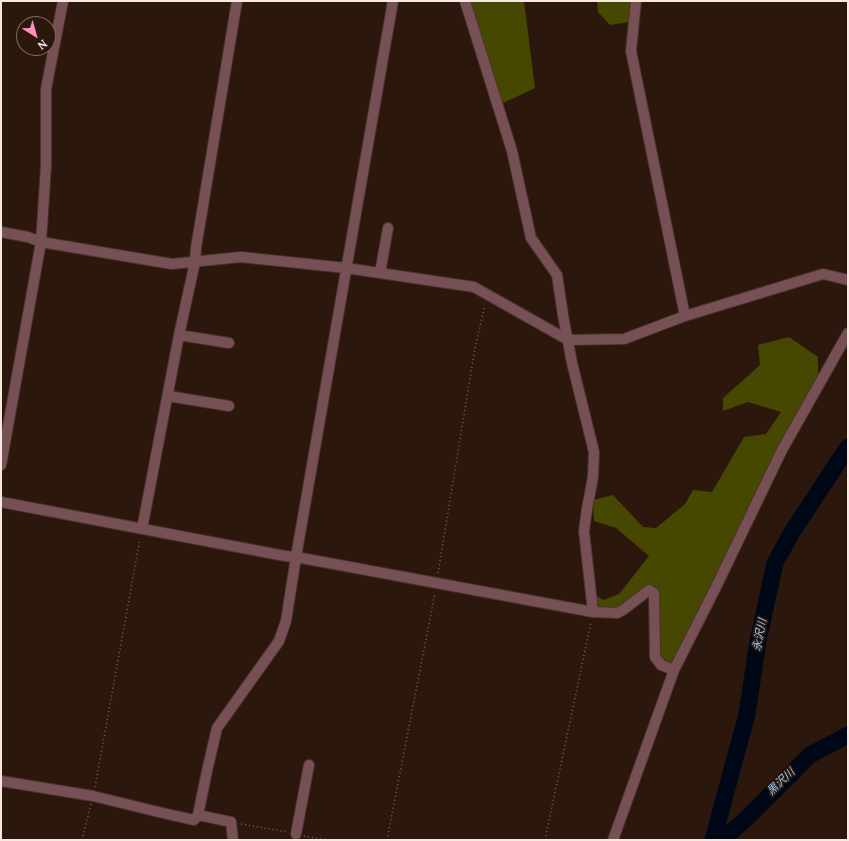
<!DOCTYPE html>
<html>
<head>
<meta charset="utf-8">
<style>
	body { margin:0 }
	#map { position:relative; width:849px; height:841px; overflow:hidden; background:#2b170c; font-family:Lora,serif }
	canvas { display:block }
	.frame { position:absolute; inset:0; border:2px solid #f7e8e0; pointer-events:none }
	.north { position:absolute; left:16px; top:16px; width:40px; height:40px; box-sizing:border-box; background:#2b170c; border:1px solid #7d6b61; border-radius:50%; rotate:143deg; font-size:11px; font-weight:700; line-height:16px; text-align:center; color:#f7e8e0 }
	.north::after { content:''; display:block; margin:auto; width:14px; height:18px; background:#fe8ebd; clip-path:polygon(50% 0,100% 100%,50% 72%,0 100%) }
</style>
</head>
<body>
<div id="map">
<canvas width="849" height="841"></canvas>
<div class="frame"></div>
<div class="north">N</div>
</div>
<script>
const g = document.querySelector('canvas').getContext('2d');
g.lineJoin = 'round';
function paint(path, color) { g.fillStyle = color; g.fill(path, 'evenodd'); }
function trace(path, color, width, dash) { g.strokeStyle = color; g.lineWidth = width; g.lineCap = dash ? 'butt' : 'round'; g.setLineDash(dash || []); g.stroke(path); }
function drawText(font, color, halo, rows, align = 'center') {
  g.font = font + ' Lora,"Noto Sans JP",serif'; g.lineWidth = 3.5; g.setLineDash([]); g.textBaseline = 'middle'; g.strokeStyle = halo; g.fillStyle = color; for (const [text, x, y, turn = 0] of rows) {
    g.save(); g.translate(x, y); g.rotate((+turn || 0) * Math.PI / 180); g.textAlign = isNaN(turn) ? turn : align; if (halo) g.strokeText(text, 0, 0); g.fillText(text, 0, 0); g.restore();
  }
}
const green = new Path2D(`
	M 465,1 L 524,1 L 535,88 L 497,106 Z
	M 597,1 L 632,1 L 630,22 L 610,25 L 598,12 Z
	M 789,337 L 818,357 L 818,386 L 673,665 L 660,657 L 657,592 L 647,585 L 619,609 L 598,609 L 593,593 L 603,600 L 619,594 L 649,556 L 616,528 L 594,521 L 593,500 L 613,495 L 643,527 L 656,528 L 685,504 L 693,490 L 712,492 L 744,437 L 766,434 L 781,412 L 748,402 L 723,411 L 723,398 L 760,365 L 758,345 Z`);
const river = new Path2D(`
	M 713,840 L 747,714 L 758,641 L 775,563 L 792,532 L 848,447
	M 722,840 L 748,817 L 810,755 L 848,735`);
const path = new Path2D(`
	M 438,573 L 475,348 L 485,305
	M 95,787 L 140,539
	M 241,824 L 287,832
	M 304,836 L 328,840
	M 82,840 L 91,804
	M 387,840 L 435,593
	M 545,840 L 591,622`);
const minor = new Path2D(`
	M 465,1 L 512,151 L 531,238 L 557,275 L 563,315 L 572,363 L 594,452 L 593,477 L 587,509 L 584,531 L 593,612
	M 636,1 L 631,51 L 685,316
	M 1,232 L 28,237 L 41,242 L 172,264 L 241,257 L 346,268 L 474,287 L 568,340 L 624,339 L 685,316 L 823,274 L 848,280
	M 380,273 L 388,228
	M 179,335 L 229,343
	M 168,396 L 229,406
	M 1,465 L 41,242 L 46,166 L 46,89 L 63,1
	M 1,502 L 285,556 L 296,557 L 593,612 L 617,613 L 623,610 L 649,590 L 654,593 L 655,657 L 661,665 L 674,670
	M 142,529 L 179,335 L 195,262 L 196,248 L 237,1
	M 1,781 L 93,796 L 167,814 L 194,820 L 198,815 L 207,771 L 217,728 L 279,641 L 286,621 L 296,557 L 393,1
	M 198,815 L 231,822 L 233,840
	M 296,834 L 309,765
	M 613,840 L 674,670 L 716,587 L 782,450 L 848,333`);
const waterNames = [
	["永沢川",760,635,-79],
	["黒沢川",781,782,-44]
];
paint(green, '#464700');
trace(river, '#000818', 17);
trace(minor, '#48342a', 12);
trace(path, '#7a685e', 1.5, [1, 3]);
trace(minor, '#775056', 10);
drawText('italic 11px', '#96cdfc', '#2b170c', waterNames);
</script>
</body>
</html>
